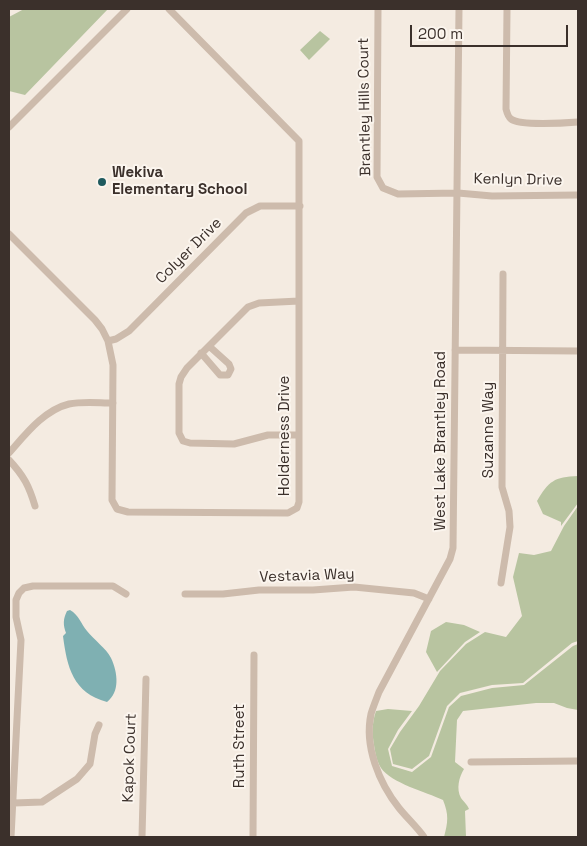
<!DOCTYPE html>
<html>
<head>
<meta charset="utf-8">
<style>
	body { margin:0 }
	#map { position:relative; width:587px; height:846px; overflow:hidden; background:#f4ebe1; font-family:"Space Grotesk",sans-serif }
	canvas { display:block }
	.frame { position:absolute; inset:0; border:10px solid #3b302b; pointer-events:none }
	.scale { position:absolute; left:410px; top:25px; width:158px; height:22px; box-sizing:border-box; border:2px solid #3b302b; border-top:0; padding-left:6px; font-size:15px; line-height:18px; white-space:nowrap; color:#3b302b; -webkit-text-stroke:4px #fbf5ee; paint-order:stroke }
</style>
</head>
<body>
<div id="map">
<canvas width="587" height="846"></canvas>
<div class="frame"></div>
<div class="scale">200 m</div>
</div>
<script>
const g = document.querySelector('canvas').getContext('2d');
g.lineJoin = 'round';
function paint(path, color) { g.fillStyle = color; g.fill(path, 'evenodd'); }
function trace(path, color, width, dash) { g.strokeStyle = color; g.lineWidth = width; g.lineCap = dash ? 'butt' : 'round'; g.setLineDash(dash || []); g.stroke(path); }
function drawText(font, color, halo, rows, align = 'center') {
  g.font = font + ' "Space Grotesk",sans-serif'; g.lineWidth = 4; g.setLineDash([]); g.textBaseline = 'middle'; g.strokeStyle = halo; g.fillStyle = color; for (const [text, x, y, turn = 0] of rows) {
    g.save(); g.translate(x, y); g.rotate((+turn || 0) * Math.PI / 180); g.textAlign = isNaN(turn) ? turn : align; if (halo) g.strokeText(text, 0, 0); g.fillText(text, 0, 0); g.restore();
  }
}
const green = new Path2D(`
	M 24,9 L 108,9 L 25,95 L 9,91 L 9,17 Z
	M 320,31 L 330,39 L 309,60 L 300,50 Z
	M 578,476 L 578,503 L 561,526 L 561,522 L 543,514 L 537,501 C 549,481 554,477 578,476 Z
	M 578,506 L 578,641 L 572,643 L 523,683 L 492,685 L 460,693 L 447,706 L 429,756 L 412,769 L 393,764 L 390,749 L 400,732 L 419,706 L 440,671 L 466,644 L 485,632 L 506,637 L 522,616 L 513,577 L 519,553 L 534,555 L 551,551 L 564,526 Z
	M 446,622 L 464,625 L 480,632 L 465,642 L 437,672 L 426,652 L 431,631 Z
	M 578,644 L 578,710 L 567,708 L 554,703 L 536,703 L 463,711 L 457,720 L 455,762 L 464,769 C 459,777 456,789 461,798 C 464,802 467,804 469,809 L 465,811 L 466,837 L 444,837 C 448,822 449,815 443,800 C 426,792 391,783 381,768 C 377,762 375,752 374,745 C 372,734 372,722 376,711 L 388,709 L 412,711 L 398,730 L 388,749 L 392,766 L 412,772 L 431,757 L 449,707 L 461,696 L 492,688 L 524,685 L 573,646 Z`);
const water = new Path2D(`
	M 70,610 C 79,615 81,624 87,631 C 94,640 106,648 111,658 C 118,673 120,692 107,702 C 73,693 67,667 63,636 L 66,633 C 63,625 63,619 67,611 Z`);
const minor = new Path2D(`
	M 378,9 L 377,177 L 383,188 L 398,194 L 458,193 L 492,196 L 578,195
	M 507,9 L 506,109 C 507,113 508,117 511,119 C 519,126 566,123 578,122
	M 9,127 L 127,9
	M 9,234 L 95,320 L 102,329 L 108,341 L 113,365 L 112,500 L 117,509 L 128,512 L 288,513 L 297,508 L 299,502 L 299,141 L 169,9
	M 299,301 L 259,303 L 248,307 L 187,368 L 181,377 L 179,384 L 179,433 L 183,441 L 190,443 L 234,444 L 268,435 L 299,435
	M 108,341 L 116,339 L 129,331 L 246,213 L 260,206 L 300,206
	M 455,350 L 578,351
	M 201,353 L 220,375 L 228,375 L 231,369 L 229,364 L 209,346
	M 9,453 C 25,435 44,410 69,404 C 83,401 99,403 113,403
	M 9,460 C 24,476 29,486 35,506
	M 501,583 L 510,527 L 509,511 L 502,487 L 503,274
	M 185,594 L 223,594 L 259,590 L 313,590 L 354,587 L 414,593 L 429,599
	M 471,762 L 578,761
	M 14,803 L 42,802 L 77,779 L 90,764 L 95,734 L 99,725
	M 11,837 L 21,640 L 16,617 L 16,600 L 19,593 L 24,588 L 33,586 L 113,586 L 126,594
	M 142,837 L 146,679
	M 253,837 L 254,655
	M 424,837 C 417,827 407,818 399,808 C 379,783 364,746 371,714 C 373,707 376,700 379,692 L 450,559 L 453,548 L 459,9`);
const markers = [
	[102,182,5,"#1f5a5e"]
];
const streetNames = [
	["Brantley Hills Court",365,107,-91],
	["Kenlyn Drive",518,180,1],
	["Colyer Drive",189,251,-45],
	["Suzanne Way",489,430,-90],
	["Holderness Drive",285,436,-90],
	["West Lake Brantley Road",441,441,-90],
	["Vestavia Way",307,576,-2],
	["Ruth Street",240,746,-90],
	["Kapok Court",130,758,-88]
];
const poiNames = [
	["Wekiva",112,173],
	["Elementary School",112,190]
];
paint(green, '#b8c4a0');
paint(water, '#7fb0b2');
trace(minor, '#cdbbac', 7);
for (const [x, y, r, color] of markers) { const dot = new Path2D(); dot.arc(x, y, r, 0, 2 * Math.PI); g.fillStyle = color; g.fill(dot); trace(dot, '#fbf5ee', 2); }
drawText('15px', '#3b302b', '#fbf5ee', streetNames);
drawText('bold 15px', '#3b302b', '#fbf5ee', poiNames, 'left');
</script>
</body>
</html>
